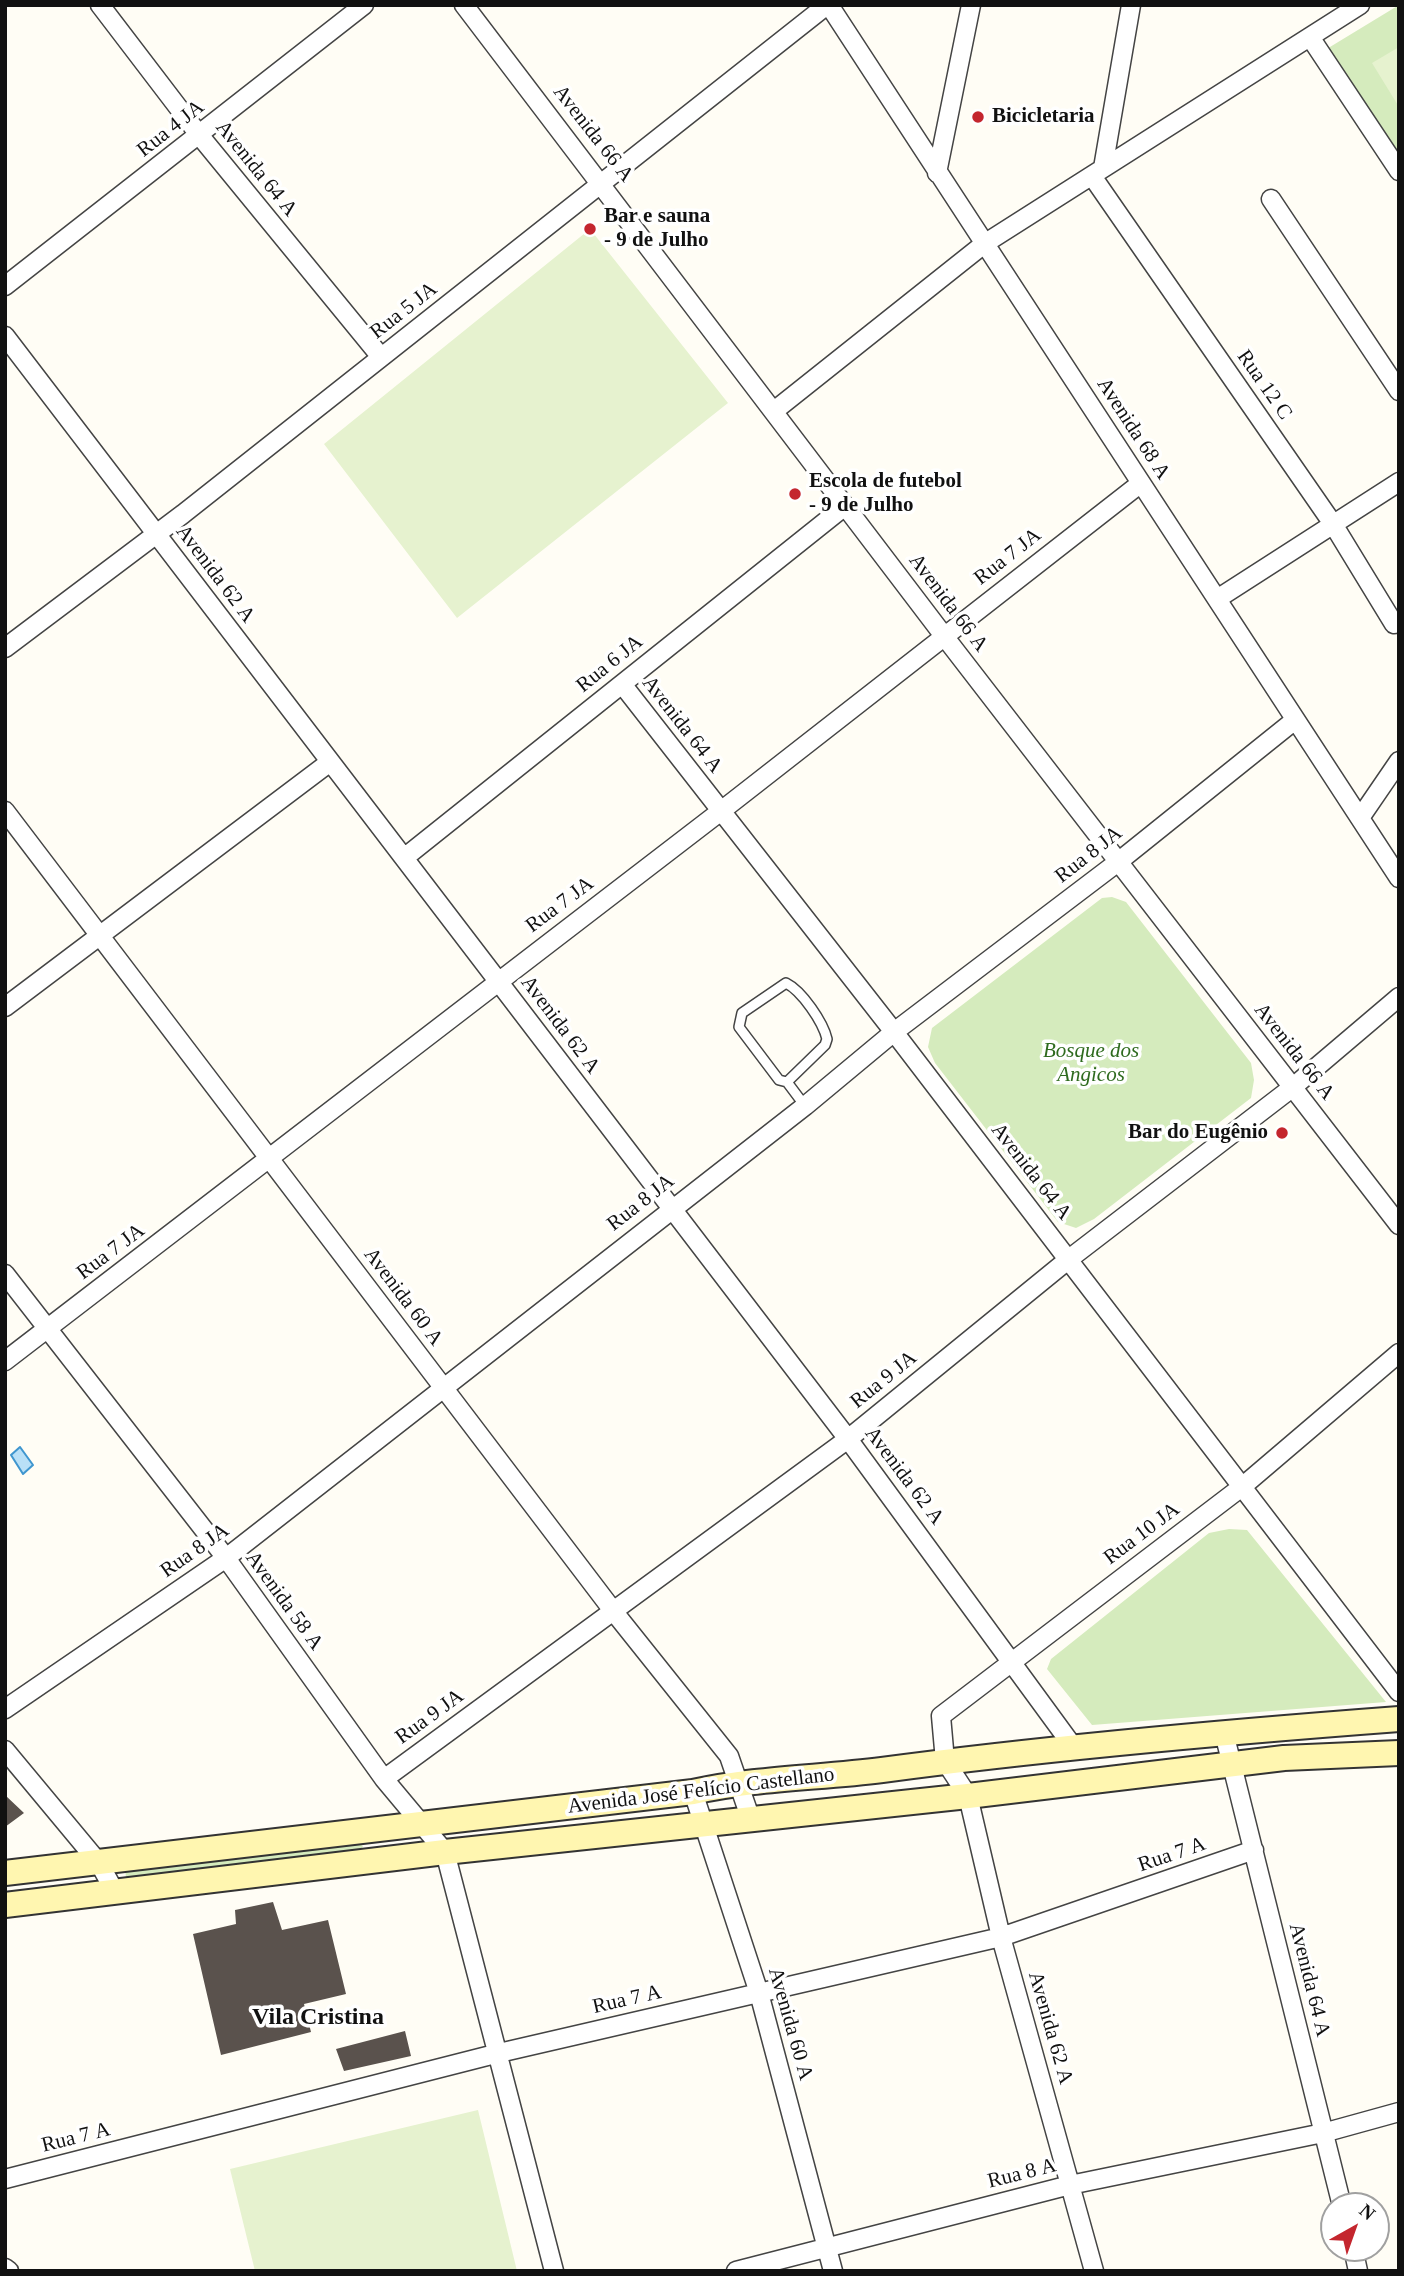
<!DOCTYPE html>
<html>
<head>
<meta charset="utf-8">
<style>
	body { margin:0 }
	#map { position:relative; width:1404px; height:2276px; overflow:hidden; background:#fffdf5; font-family:Georgia,serif }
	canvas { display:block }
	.frame { position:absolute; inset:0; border:7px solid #111; pointer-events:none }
	.north { position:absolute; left:1320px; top:2192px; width:70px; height:70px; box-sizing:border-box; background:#fff; border:2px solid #a0a0a0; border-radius:50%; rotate:40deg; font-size:19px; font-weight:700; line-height:28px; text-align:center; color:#111 }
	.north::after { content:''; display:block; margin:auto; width:24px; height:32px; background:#c4262e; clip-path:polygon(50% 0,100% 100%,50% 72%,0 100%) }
</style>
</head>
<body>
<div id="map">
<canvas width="1404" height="2276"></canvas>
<div class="frame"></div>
<div class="north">N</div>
</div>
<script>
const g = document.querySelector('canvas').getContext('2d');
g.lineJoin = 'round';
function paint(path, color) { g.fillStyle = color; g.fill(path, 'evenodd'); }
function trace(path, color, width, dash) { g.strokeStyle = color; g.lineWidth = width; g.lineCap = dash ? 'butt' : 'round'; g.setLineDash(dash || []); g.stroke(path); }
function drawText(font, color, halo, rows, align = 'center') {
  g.font = font + ' Georgia,serif'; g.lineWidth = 7; g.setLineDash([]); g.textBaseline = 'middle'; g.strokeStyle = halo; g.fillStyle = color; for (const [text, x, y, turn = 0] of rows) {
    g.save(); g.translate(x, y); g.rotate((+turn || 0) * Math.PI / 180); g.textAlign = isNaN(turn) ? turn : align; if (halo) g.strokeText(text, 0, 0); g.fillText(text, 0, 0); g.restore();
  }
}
const green = new Path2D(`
	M 1399,5 L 1399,162 L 1325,50 Z
	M 1112,897 L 1126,902 L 1251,1063 L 1254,1080 L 1251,1098 L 1094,1219 L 1076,1228 L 1058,1222 L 935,1063 L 928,1047 L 932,1028 L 1102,898 Z
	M 1229,1529 L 1247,1530 L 1386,1702 L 1092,1725 L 1047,1669 L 1051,1659 L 1209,1533 Z
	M 357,1843 L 363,1846 L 360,1852 L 126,1877 L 125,1870 Z`);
const pitch = new Path2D(`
	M 1399,47 L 1399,107 L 1372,63 Z
	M 590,229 L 728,403 L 457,618 L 324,444 Z
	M 478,2110 L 517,2271 L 255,2271 L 230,2169 Z`);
const water = new Path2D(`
	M 20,1447 L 33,1465 L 23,1474 L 11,1455 Z`);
const building = new Path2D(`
	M 5,1795 L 24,1813 L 5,1827 Z
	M 273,1902 L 282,1930 L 328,1920 L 346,1994 L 304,2004 L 311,2032 L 221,2055 L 193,1934 L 236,1924 L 235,1910 Z
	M 405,2031 L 411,2056 L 344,2071 L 336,2049 Z`);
const service = new Path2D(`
	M 787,1082 L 825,1045 L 827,1039 C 823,1022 802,991 786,983 L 742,1013 L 739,1027 L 779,1080 L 787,1082 L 805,1106`);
const minor = new Path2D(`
	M 100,5 L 200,136 L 381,357
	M 464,5 L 944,636 L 1399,1225
	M 829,5 L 1399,878
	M 1310,37 L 1399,171
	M 1103,168 L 1131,5
	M 937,173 L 971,5
	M 1092,176 L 1333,524 L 1394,624
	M 1271,199 L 1399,391
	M 5,286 L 364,5
	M 5,336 L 848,1439 L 1072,1745
	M 774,411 L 984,244 L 1360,5
	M 1217,599 L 1399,482
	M 5,648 L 183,514 L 827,5
	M 622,684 L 894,1032 L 1399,1692
	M 5,811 L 614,1612 L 729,1756 L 750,1817
	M 1360,818 L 1399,761
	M 404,858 L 845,506
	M 5,1007 L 330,762
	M 5,1274 L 226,1558 L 384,1779 L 445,1852 L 554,2271
	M 5,1361 L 721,811 L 1141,483
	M 5,1709 L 226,1558 L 805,1106 L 894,1032 L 1118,862 L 1295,720
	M 1224,1733 L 1342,2206
	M 5,1750 L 99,1863 L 115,1892
	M 384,1779 L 848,1439 L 1069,1259 L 1293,1087 L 1399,997
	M 693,1792 L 759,1993 L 833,2271
	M 5,2179 L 499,2053 L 1001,1937 L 1254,1850
	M 1353,2248 L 1358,2271
	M 5,2268 L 9,2271
	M 736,2271 L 1070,2185 L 1323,2133 L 1399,2112
	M 1094,2271 L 1001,1937 L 968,1796 L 945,1761 L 941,1716 L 1243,1486 L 1399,1353`);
const secondary = new Path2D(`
	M 5,1873 L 693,1792 C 756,1778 819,1778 882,1770 C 1054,1747 1226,1732 1399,1719
	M 5,1905 L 445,1852 L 968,1796 L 1284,1758 L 1399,1753`);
const markers = [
	[978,117,7,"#c4262e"],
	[590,229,7,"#c4262e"],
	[795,494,7,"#c4262e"],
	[1282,1133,7,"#c4262e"]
];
const poiNames = [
	["Bicicletaria",992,117],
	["Bar e sauna",604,217],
	["- 9 de Julho",604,241],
	["Escola de futebol",809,482],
	["- 9 de Julho",809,506],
	["Bar do Eugênio",1268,1133,"right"]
];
const streetNames = [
	["Rua 4 JA",171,129,-38],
	["Avenida 66 A",593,134,52],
	["Avenida 64 A",256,169,51],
	["Rua 5 JA",404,311,-38],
	["Rua 12 C",1264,385,55],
	["Avenida 68 A",1133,429,57],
	["Rua 7 JA",1008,557,-38],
	["Avenida 62 A",215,574,53],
	["Avenida 66 A",948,603,53],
	["Rua 6 JA",610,664,-39],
	["Avenida 64 A",682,725,52],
	["Rua 8 JA",1089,855,-38],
	["Rua 7 JA",560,905,-37],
	["Avenida 62 A",560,1025,53],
	["Avenida 66 A",1294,1052,52],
	["Avenida 64 A",1031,1172,52],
	["Rua 8 JA",641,1203,-38],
	["Rua 7 JA",111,1252,-37],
	["Avenida 60 A",403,1297,53],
	["Rua 9 JA",884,1380,-39],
	["Avenida 62 A",904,1476,53],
	["Rua 10 JA",1142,1534,-37],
	["Rua 8 JA",195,1551,-35],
	["Avenida 58 A",284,1601,54],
	["Rua 9 JA",430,1717,-36],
	["Avenida José Felício Castellano",701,1791,-7],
	["Rua 7 A",1172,1855,-19],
	["Avenida 64 A",1309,1980,76],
	["Rua 7 A",627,2000,-13],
	["Avenida 60 A",790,2024,74],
	["Avenida 62 A",1050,2028,74],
	["Rua 7 A",76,2138,-14],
	["Rua 8 A",1022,2174,-14]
];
const parkNames = [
	["Bosque dos",1091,1051],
	["Angicos",1091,1075]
];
const quarterNames = [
	["Vila Cristina",318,2018]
];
paint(green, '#d5ebbd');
paint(pitch, '#e6f2cf');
paint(water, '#b9e0f7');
trace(water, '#3f96cf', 2);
paint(building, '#5a524d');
trace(service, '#444', 12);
trace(minor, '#444', 21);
trace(secondary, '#333', 28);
trace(service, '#fff', 9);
trace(minor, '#fff', 18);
trace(secondary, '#fff6b0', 24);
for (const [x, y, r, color] of markers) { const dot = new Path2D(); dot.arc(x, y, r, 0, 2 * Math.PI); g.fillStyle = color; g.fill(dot); trace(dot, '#fff', 2.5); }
drawText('bold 21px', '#111', '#fff', poiNames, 'left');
drawText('21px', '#111', '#fff', streetNames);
drawText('italic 21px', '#2f6b1f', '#fff', parkNames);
drawText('bold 24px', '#111', '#fff', quarterNames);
</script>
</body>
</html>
